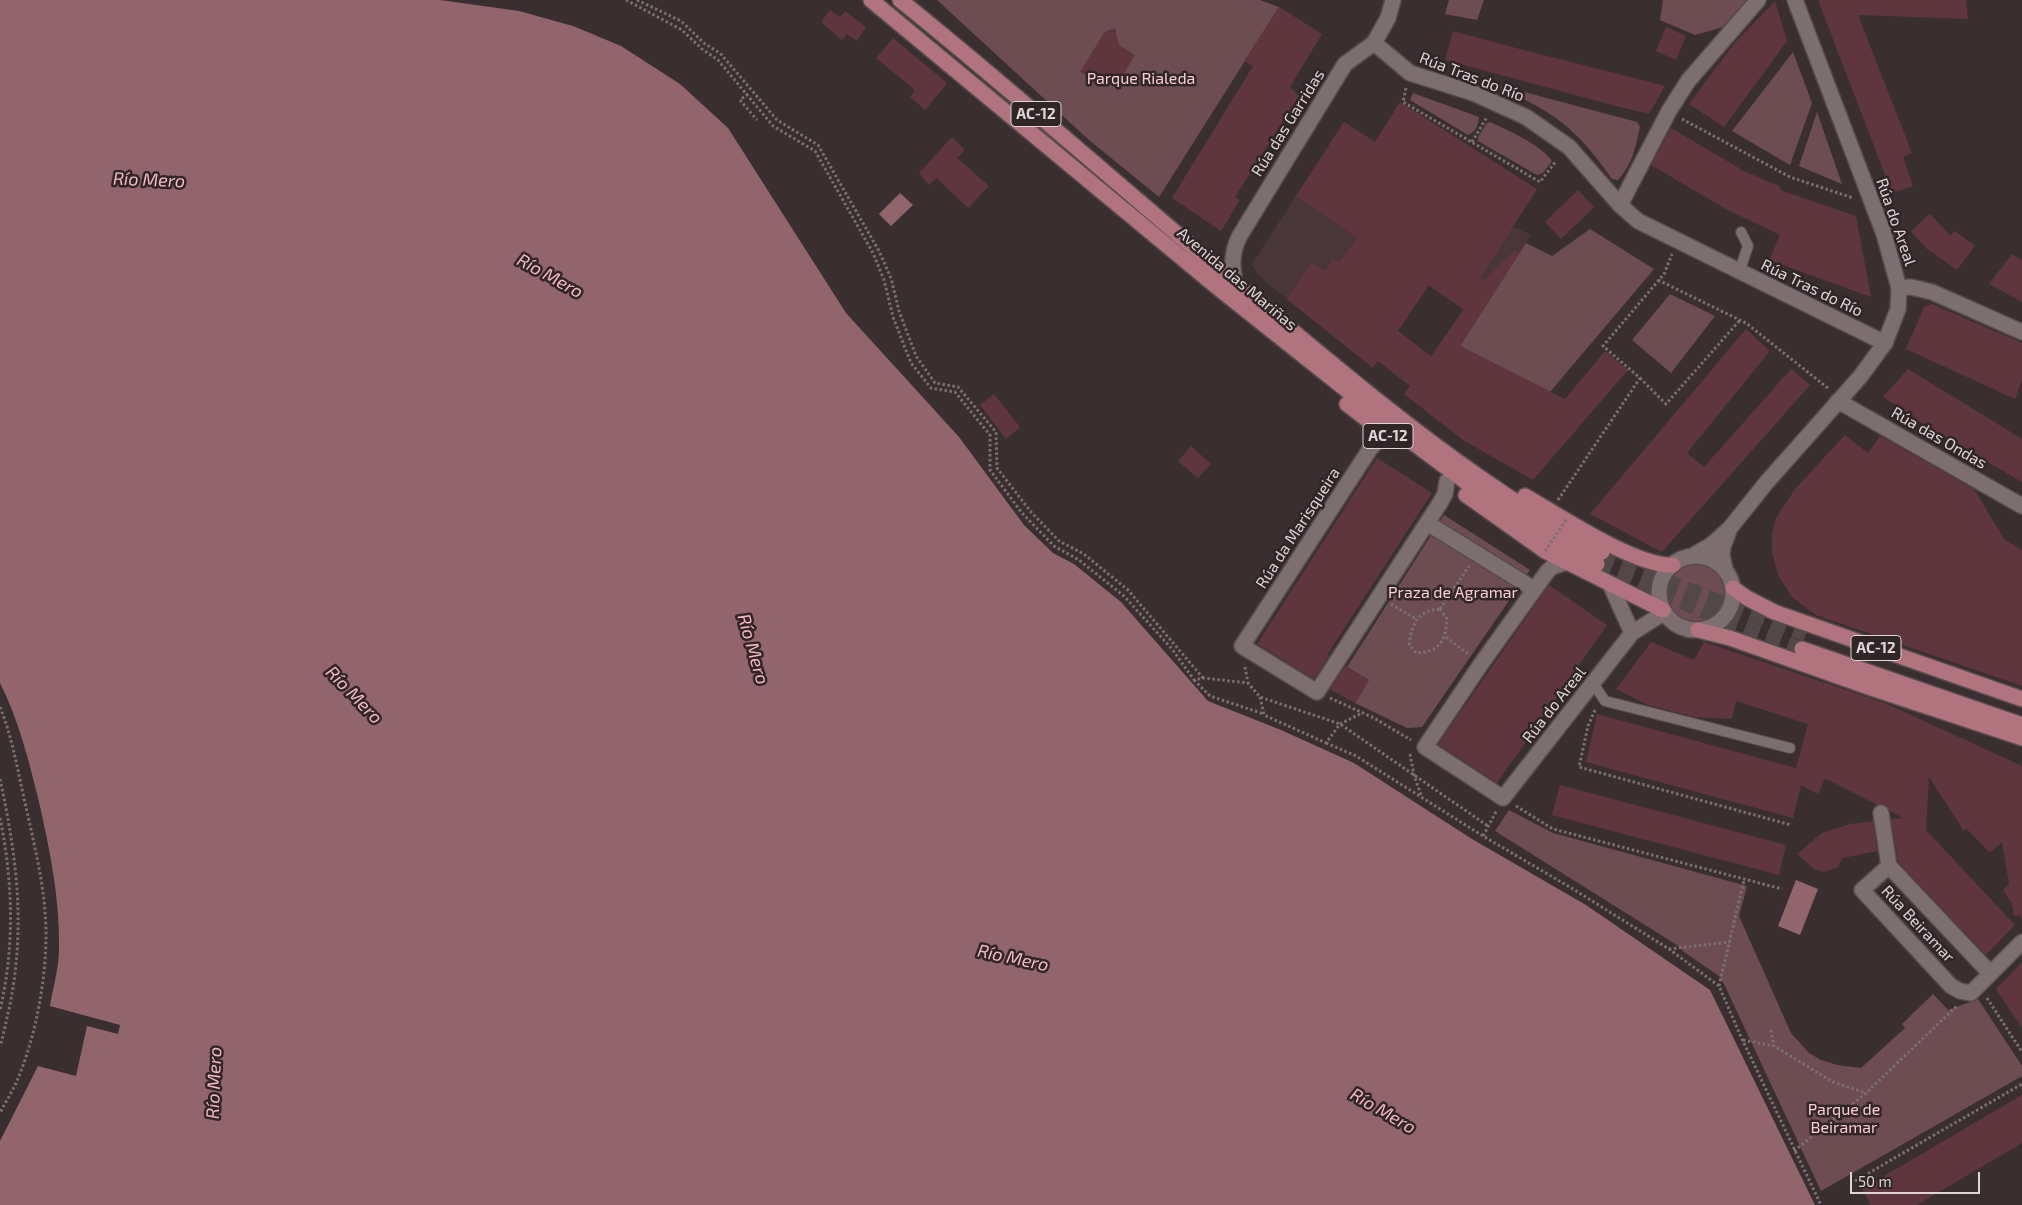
<!DOCTYPE html>
<html>
<head>
<meta charset="utf-8">
<style>
	body { margin:0 }
	#map { position:relative; width:2022px; height:1205px; overflow:hidden; background:#3a2f30; font-family:"Exo 2",sans-serif }
	canvas { display:block }
	.scale { position:absolute; left:1850px; top:1172px; width:130px; height:22px; box-sizing:border-box; border:2px solid #ddd5d6; border-top:0; padding-left:6px; font-size:15px; line-height:18px; white-space:nowrap; color:#ddd5d6; -webkit-text-stroke:4px #302527; paint-order:stroke }
</style>
</head>
<body>
<div id="map">
<canvas width="2022" height="1205"></canvas>
<div class="scale">50 m</div>
</div>
<script>
const g = document.querySelector('canvas').getContext('2d');
g.lineJoin = 'round';
function paint(path, color) { g.fillStyle = color; g.fill(path, 'evenodd'); }
function trace(path, color, width, dash) { g.strokeStyle = color; g.lineWidth = width; g.lineCap = dash ? 'butt' : 'round'; g.setLineDash(dash || []); g.stroke(path); }
function drawText(font, color, halo, rows, align = 'center') {
  g.font = font + ' "Exo 2",sans-serif'; g.lineWidth = 5; g.setLineDash([]); g.textBaseline = 'middle'; g.strokeStyle = halo; g.fillStyle = color; for (const [text, x, y, turn = 0] of rows) {
    g.save(); g.translate(x, y); g.rotate((+turn || 0) * Math.PI / 180); g.textAlign = isNaN(turn) ? turn : align; if (halo) g.strokeText(text, 0, 0); g.fillText(text, 0, 0); g.restore();
  }
}
const built = new Path2D(`
	M 1344,122 L 1512,226 L 1531,235 L 1478,320 L 1398,265 L 1344,345 L 1261,278 L 1251,265 Z`);
const green = new Path2D(`
	M 937,0 L 1260,0 L 1279,7 L 1159,197 L 1089,140 Z
	M 1449,0 L 1484,0 L 1477,20 L 1445,14 Z
	M 1663,0 L 1747,0 L 1723,27 L 1695,35 L 1660,20 Z
	M 1793,52 L 1812,103 L 1790,165 L 1732,131 Z
	M 1494,84 L 1637,122 L 1640,127 C 1635,148 1633,163 1618,180 L 1612,179 C 1578,130 1554,111 1499,88 Z
	M 1413,93 L 1479,117 C 1479,124 1475,133 1468,135 L 1410,100 Z
	M 1817,112 L 1842,184 L 1799,166 Z
	M 1490,122 C 1509,131 1540,144 1552,161 L 1543,173 L 1537,175 L 1478,141 L 1478,137 L 1487,123 Z
	M 1590,229 L 1654,269 L 1550,392 L 1460,346 L 1526,243 L 1552,256 Z
	M 1670,294 L 1715,316 L 1671,373 L 1632,340 Z
	M 1444,515 L 1530,570 L 1422,727 L 1407,728 L 1355,703 L 1369,680 L 1347,667 Z
	M1667 593a29 29 0 1 1 58 0a29 29 0 1 1-58 0Z
	M 1509,810 L 1553,833 L 1747,886 L 1739,916 L 1791,1033 L 1809,1053 L 1821,1060 L 1837,1065 L 1861,1068 L 1905,1028 L 1902,1024 L 1933,994 L 1948,1010 L 1978,999 L 2022,1066 L 2022,1076 L 1821,1191 L 1724,984 L 1719,976 L 1684,952 L 1677,945 L 1495,831 Z`);
const water = new Path2D(`
	M 0,0 L 440,0 L 519,11 L 573,26 L 621,46 L 680,84 L 728,128 L 846,313 L 959,437 L 1024,525 L 1053,553 L 1074,564 L 1121,602 L 1208,701 L 1281,730 L 1354,763 L 1472,839 L 1586,905 L 1710,990 L 1815,1205 L 0,1205 L 0,1141 L 38,1066 L 76,1076 L 87,1026 L 118,1034 L 120,1025 L 50,1006 C 53,987 59,968 59,949 C 60,899 50,851 39,802 C 29,761 19,721 0,683 Z
	M 900,193 L 913,205 L 891,226 L 879,214 Z
	M 1796,880 L 1818,889 L 1800,935 L 1778,926 Z`);
const building = new Path2D(`
	M 1818,0 L 1966,0 L 1968,19 L 1858,15 L 1912,153 L 1903,157 L 1913,186 L 1892,193 Z
	M 1775,1 L 1787,41 L 1724,127 L 1689,104 L 1733,45 Z
	M 1279,7 L 1322,34 L 1290,87 L 1299,96 L 1235,197 L 1240,200 L 1221,231 L 1172,198 L 1253,66 L 1244,61 Z
	M 830,10 L 840,17 L 845,11 L 866,27 L 857,41 L 847,34 L 842,40 L 821,22 Z
	M 1666,27 L 1686,36 L 1676,60 L 1656,51 Z
	M 1115,28 L 1119,45 L 1135,55 L 1119,82 L 1105,83 L 1104,86 L 1080,72 L 1102,36 L 1106,31 Z
	M 1453,31 L 1516,48 L 1665,86 L 1649,114 L 1616,106 L 1445,60 Z
	M 893,38 L 947,83 L 925,110 L 910,97 L 915,90 L 876,58 Z
	M 1400,102 L 1537,189 L 1481,277 L 1484,280 L 1515,250 L 1519,254 L 1460,346 L 1565,399 L 1605,351 L 1628,370 L 1533,480 L 1463,440 L 1404,394 L 1410,386 L 1378,361 L 1373,368 L 1287,299 L 1311,263 L 1325,271 L 1333,258 L 1339,262 L 1357,238 L 1296,196 L 1344,122 L 1375,142 ZM 1429,285 L 1464,309 L 1431,356 L 1398,331 Z
	M 1671,128 L 1744,171 L 1781,187 L 1780,190 L 1856,216 L 1871,297 L 1769,260 L 1780,235 L 1726,209 L 1651,165 Z
	M 952,137 L 965,150 L 957,158 L 989,186 L 968,208 L 937,178 L 929,185 L 919,173 Z
	M 1578,190 L 1594,207 L 1561,239 L 1545,222 Z
	M 1930,214 L 1950,235 L 1955,231 L 1975,246 L 1957,270 L 1927,249 L 1911,231 Z
	M 2012,254 L 2022,260 L 2022,302 L 1989,284 Z
	M 1932,304 L 2022,343 L 2022,380 L 2015,399 L 1906,349 L 1924,307 Z
	M 1746,329 L 1770,351 L 1687,453 L 1704,467 L 1791,369 L 1810,385 L 1662,552 L 1590,514 Z
	M 1908,369 L 2022,439 L 2022,482 L 1931,429 L 1883,397 Z
	M 994,394 L 1020,427 L 1006,439 L 980,405 Z
	M 1845,435 L 1868,453 L 1880,436 L 1974,489 L 2004,539 L 2022,550 L 2022,686 L 1816,615 L 1792,597 L 1778,575 L 1772,552 L 1772,534 L 1776,518 L 1795,489 Z
	M 1191,446 L 1211,464 L 1198,478 L 1178,461 Z
	M 1377,458 L 1432,493 L 1327,655 L 1329,656 L 1314,679 L 1257,644 Z
	M 1549,585 L 1607,625 L 1497,783 L 1438,744 Z
	M 1651,642 L 1694,660 L 1704,642 L 1885,703 L 2022,766 L 2022,919 L 2020,915 L 2014,916 L 2012,904 L 2003,890 L 2009,884 L 2002,842 L 1990,853 L 1966,828 L 1964,831 L 1929,777 L 1926,830 L 2015,925 L 1986,955 L 1898,862 L 1891,819 L 1903,818 L 1890,811 L 1885,805 L 1877,805 L 1825,778 L 1818,794 L 1801,785 L 1793,818 L 1586,762 L 1597,714 L 1796,768 L 1808,724 L 1736,701 L 1732,719 L 1695,717 L 1648,705 L 1616,689 Z
	M 1345,666 L 1369,680 L 1355,703 L 1330,689 Z
	M 1560,785 L 1786,845 L 1779,875 L 1552,815 Z
	M 1873,821 L 1877,851 L 1843,858 L 1838,867 L 1824,872 L 1814,869 L 1797,854 L 1822,833 L 1850,824 Z
	M 2022,962 L 2022,1028 L 1996,989 Z
	M 2022,1095 L 2022,1143 L 1917,1205 L 1871,1205 L 1862,1189 Z`);
const trunkTunnel = new Path2D(`
	M 1602,552 L 1678,586 L 1806,634
	M 1597,564 L 1705,612 L 1802,649`);
const path = new Path2D(`
	M 626,0 L 682,30 L 702,49 L 718,60 L 773,126 L 815,151 L 873,253 L 884,280 L 893,317 L 911,363 L 931,388 L 955,392 L 990,435 L 990,470 L 1022,513 L 1054,546 L 1079,560 L 1124,596 L 1172,649 L 1194,680 L 1204,678 L 1248,683 L 1260,697 L 1340,724 L 1488,826
	M 637,0 L 681,21 L 705,44 L 720,53 L 777,120 L 818,145 L 879,251 L 891,278 L 899,311 L 916,356 L 935,383 L 958,387 L 996,432 L 997,468 L 1031,512 L 1059,541 L 1084,554 L 1128,590 L 1203,678
	M 1406,88 L 1403,102 L 1540,182 L 1556,161
	M 748,94 L 740,100 L 757,120
	M 1682,119 L 1790,177 L 1853,198
	M 1472,142 L 1487,117
	M 1658,280 L 1746,323 L 1829,389
	M 1640,378 L 1666,404 L 1740,320
	M 1558,500 L 1640,378 L 1603,346 L 1664,274 L 1672,254
	M 1391,604 L 1416,619
	M 1440,609 L 1447,619 C 1445,641 1440,652 1416,653 L 1409,644 C 1412,624 1418,610 1440,609 Z
	M 1440,609 L 1469,566
	M 1446,637 L 1468,654
	M 1245,667 L 1248,683
	M 1194,680 L 1210,696 L 1264,714
	M 1260,697 L 1264,715 L 1326,743 L 1340,724 L 1362,713
	M 1330,698 L 1374,718 L 1411,740
	M 0,707 C 13,739 18,773 26,807 C 35,848 46,892 46,934 C 46,980 36,1034 19,1076 C 14,1089 6,1101 0,1113
	M 1595,710 L 1588,726 L 1579,767 L 1791,825
	M 1326,743 L 1356,756 L 1483,836 L 1573,889 L 1669,949 L 1719,986 L 1742,1039 L 1821,1205
	M 1410,754 L 1414,775 L 1422,798
	M 0,779 C 17,858 26,929 9,1009 C 6,1021 4,1034 0,1046
	M 1516,806 L 1553,829 L 1782,889
	M 0,818 C 13,881 15,947 0,1010
	M 1483,836 L 1497,810
	M 1669,949 L 1730,942
	M 1719,986 L 1744,880
	M 1987,998 L 2022,1052
	M 1771,1030 L 1774,1046
	M 1743,1040 L 1774,1046 L 1833,1082 L 1866,1093
	M 1794,1151 L 1866,1093 L 1958,1005
	M 1855,1181 L 2022,1084`);
const service = new Path2D(`
	M 1739,272 L 1748,246 L 1741,232
	M 1593,683 L 1605,701 L 1790,748`);
const minor = new Path2D(`
	M 1374,43 L 1410,73 L 1473,93 L 1526,117 L 1569,147 L 1620,205 L 1638,221 L 1885,343
	M 1620,205 L 1669,111 L 1688,81 L 1758,0
	M 1234,275 C 1231,261 1233,250 1239,237 L 1345,64 L 1374,43 L 1388,18 L 1393,0
	M 1899,288 L 1911,287 L 1932,292 L 2022,332
	M 1838,401 L 2022,506
	M 1389,436 L 1377,441 L 1370,449 L 1242,646 L 1317,692 L 1440,503 L 1445,494 L 1447,481
	M 1427,523 L 1526,584 L 1533,591
	M 1567,562 L 1552,567 L 1547,572 L 1481,664 L 1425,747 L 1503,798 L 1632,633 L 1665,612
	M 1610,584 L 1632,633
	M 1881,813 L 1889,866
	M 1990,973 L 1889,866 L 1862,890 L 1951,986 L 1960,991 L 1971,993 L 2022,942`);
const tertiary = new Path2D(`
	M 1692,556 L 1711,545 L 1729,529
	M1659 593a37 37 0 1 1 74 0a37 37 0 1 1-74 0Z
	M 1725,569 L 1722,555 L 1723,547 L 1730,528 L 1766,483 L 1860,377 L 1885,343 L 1898,309 L 1899,288 L 1884,234 L 1795,0`);
const trunk = new Path2D(`
	M 871,0 L 1217,287 L 1408,439 L 1486,497 L 1555,541 L 1597,564
	M 900,0 C 1034,108 1162,224 1295,333 C 1359,386 1424,440 1494,487 C 1528,511 1565,532 1602,552
	M 1347,404 L 1386,434
	M 1466,495 L 1545,551 L 1663,610
	M 1525,496 C 1558,515 1636,567 1673,565
	M 1733,588 L 1747,598 L 1774,612 L 2022,699
	M 1698,630 L 1730,638 L 1868,687 L 2022,738
	M 1802,649 L 2022,725`);
const pathBridge = new Path2D(`
	M 1545,551 L 1566,520`);
const shields = [
	[1036,114,50],
	[1388,436,50],
	[1876,648,50]
];
const shieldNames = [
	["AC-12",1036,114],
	["AC-12",1388,436],
	["AC-12",1876,648]
];
const streetNames = [
	["Rúa Tras do Río",1472,77,21],
	["Rúa das Garridas",1288,123,-58],
	["Rúa do Areal",1896,222,71],
	["Avenida das Mariñas",1237,279,40],
	["Rúa Tras do Río",1812,288,26],
	["Rúa das Ondas",1939,438,30],
	["Rúa da Marisqueira",1298,528,-57],
	["Rúa do Areal",1554,705,-52],
	["Rúa Beiramar",1918,924,47]
];
const parkNames = [
	["Parque Rialeda",1141,79],
	["Praza de Agramar",1453,593],
	["Parque de",1844,1110],
	["Beiramar",1844,1128]
];
const waterNames = [
	["Río Mero",149,180,2],
	["Río Mero",550,276,29],
	["Río Mero",753,649,74],
	["Río Mero",354,695,46],
	["Río Mero",1013,958,12],
	["Río Mero",214,1083,-88],
	["Río Mero",1383,1111,30]
];
paint(built, '#483639');
paint(green, '#6d4d52');
paint(water, '#92646c');
paint(building, '#5f363e');
trace(trunkTunnel, '#524849', 15, [15, 8]);
trace(service, '#564c4d', 12);
trace(minor, '#564c4d', 18);
trace(tertiary, '#564c4d', 18);
trace(trunk, '#564c4d', 18);
trace(path, '#7a7071', 3, [2.5, 2.5]);
trace(service, '#7d6f71', 10);
trace(minor, '#7d6f71', 15);
trace(tertiary, '#7d6f71', 15);
trace(trunk, '#b1737e', 15);
trace(pathBridge, '#7a7071', 3, [2.5, 2.5]);
for (const [x, y, w] of shields) { const box = new Path2D(); box.roundRect(x - w / 2, y - 12.5, w, 25, 4); g.fillStyle = '#302527'; g.fill(box); trace(box, '#ddd5d6', 1); }
drawText('bold 15px', '#ddd5d6', null, shieldNames);
drawText('16px', '#ddd5d6', '#302527', streetNames);
drawText('16px', '#fbccd3', '#302527', parkNames);
drawText('italic 18px', '#f6b8c2', '#302527', waterNames);
</script>
</body>
</html>
